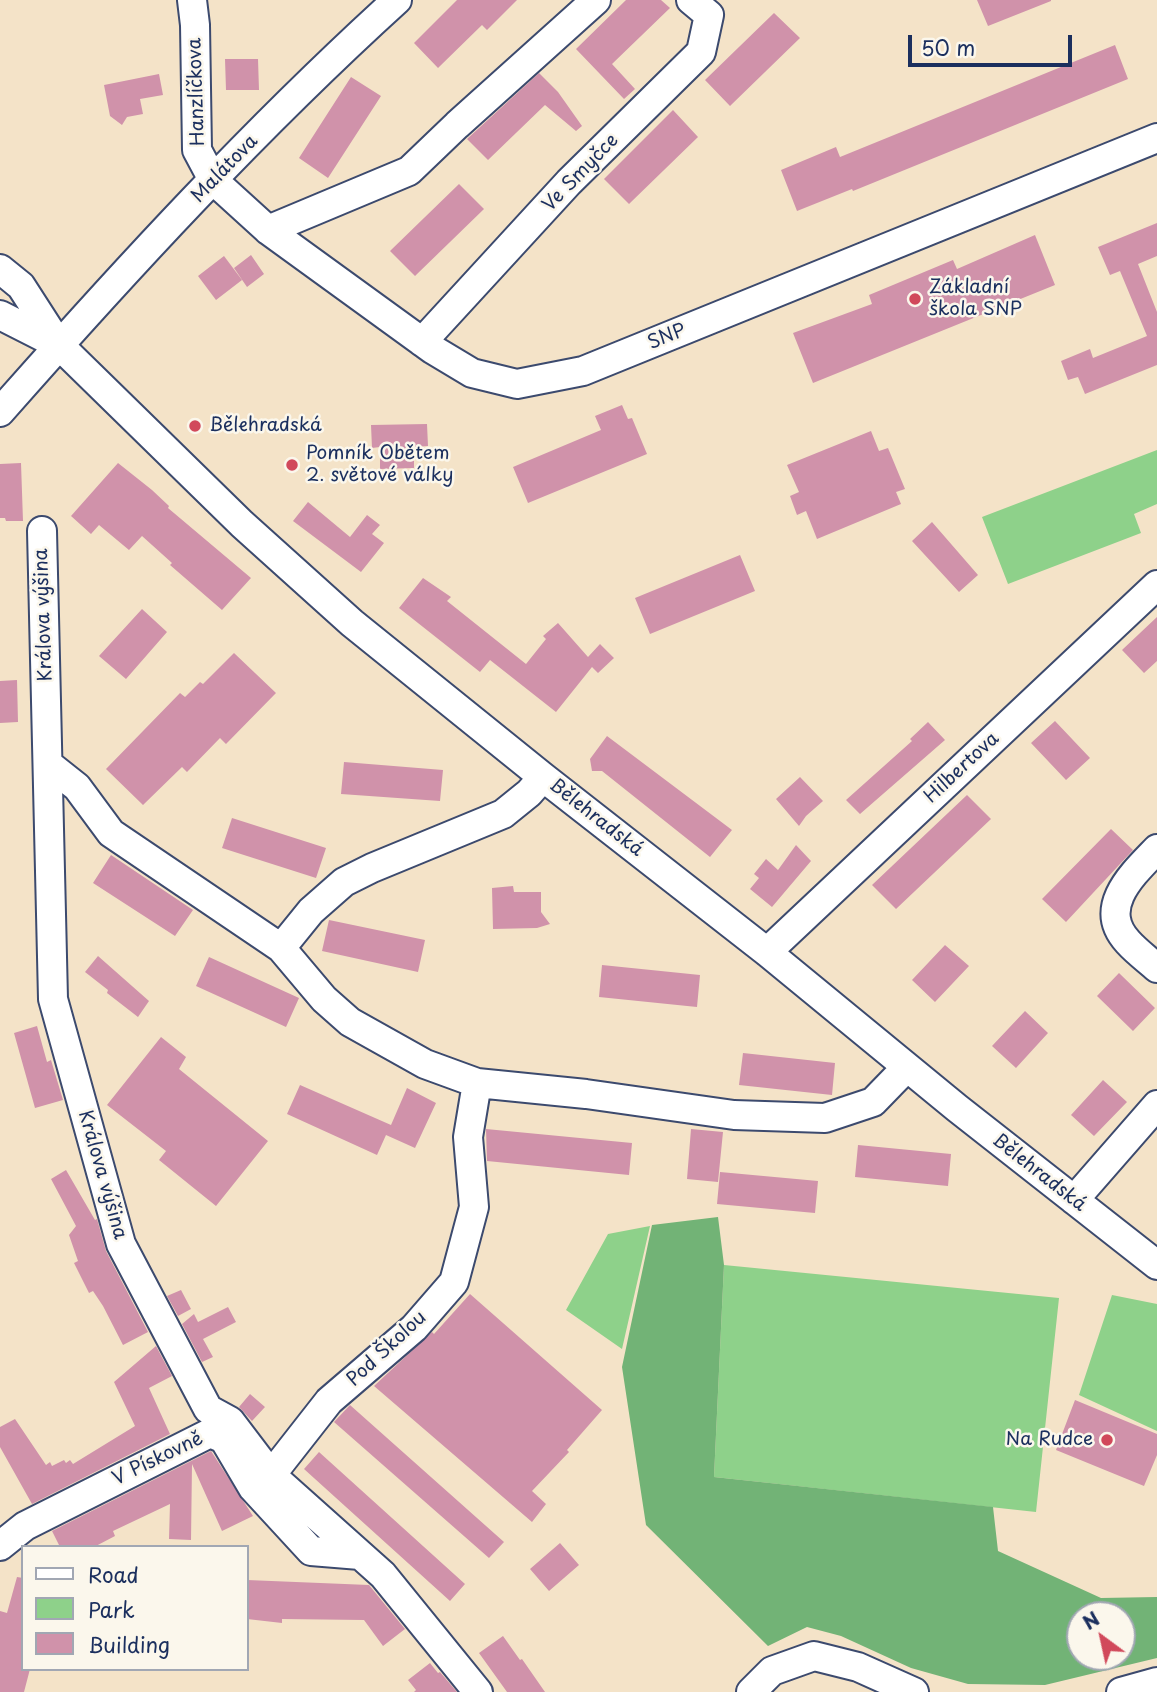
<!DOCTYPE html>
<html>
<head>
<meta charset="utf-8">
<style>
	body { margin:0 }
	#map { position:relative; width:1157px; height:1692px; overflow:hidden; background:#f4e3c8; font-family:"Playpen Sans",sans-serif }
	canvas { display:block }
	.legend { position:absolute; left:21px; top:1545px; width:228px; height:126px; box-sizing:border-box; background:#fbf7ec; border:2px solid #a1a7b3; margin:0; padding:9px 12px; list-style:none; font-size:21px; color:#1b2f5e }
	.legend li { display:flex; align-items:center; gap:14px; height:35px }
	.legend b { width:35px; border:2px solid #a1a7b3 }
	.north { position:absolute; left:1066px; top:1601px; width:70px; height:70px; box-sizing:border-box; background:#fbf7ec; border:2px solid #a1a7b3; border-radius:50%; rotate:327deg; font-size:19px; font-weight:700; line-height:28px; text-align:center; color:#1b2f5e }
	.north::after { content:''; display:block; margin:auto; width:24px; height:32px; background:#d1495b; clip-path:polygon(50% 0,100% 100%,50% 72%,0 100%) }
	.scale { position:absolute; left:908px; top:35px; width:164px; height:32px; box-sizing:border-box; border:4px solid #1b2f5e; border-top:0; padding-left:9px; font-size:21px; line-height:24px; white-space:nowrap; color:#1b2f5e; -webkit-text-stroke:5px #fbf7ec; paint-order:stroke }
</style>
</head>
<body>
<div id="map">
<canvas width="1157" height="1692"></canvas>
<ul class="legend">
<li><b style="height:9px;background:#fff"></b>Road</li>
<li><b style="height:19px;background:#8ed18a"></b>Park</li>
<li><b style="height:19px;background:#d092aa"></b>Building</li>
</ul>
<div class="north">N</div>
<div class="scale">50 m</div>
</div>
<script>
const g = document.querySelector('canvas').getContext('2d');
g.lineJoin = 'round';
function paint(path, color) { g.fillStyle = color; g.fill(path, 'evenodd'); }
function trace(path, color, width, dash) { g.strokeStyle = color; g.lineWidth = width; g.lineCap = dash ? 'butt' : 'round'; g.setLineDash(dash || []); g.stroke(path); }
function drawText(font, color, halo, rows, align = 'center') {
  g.font = font + ' "Playpen Sans",sans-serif'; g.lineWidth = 5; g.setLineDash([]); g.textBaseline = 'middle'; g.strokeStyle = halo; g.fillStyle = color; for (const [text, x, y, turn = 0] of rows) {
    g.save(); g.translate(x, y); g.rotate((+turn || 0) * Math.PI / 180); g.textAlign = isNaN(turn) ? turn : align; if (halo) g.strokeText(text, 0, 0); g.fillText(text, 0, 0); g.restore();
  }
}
const green = new Path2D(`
	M 1157,450 L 1157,504 L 1134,514 L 1141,533 L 1008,584 L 982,517 Z
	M 650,1226 L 622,1349 L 566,1310 L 608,1234 Z
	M 724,1265 L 1059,1298 L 1036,1512 L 714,1477 Z
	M 1112,1295 L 1157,1304 L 1157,1431 L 1079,1395 Z`);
const forest = new Path2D(`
	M 718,1217 L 724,1265 L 714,1477 L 993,1507 L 998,1551 L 1101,1598 L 1157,1597 L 1157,1658 L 1045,1685 L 968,1684 L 911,1668 L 841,1636 L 807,1627 L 768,1646 L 646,1525 L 622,1367 L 652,1225 ZM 1080,1615 L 1122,1615 L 1122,1657 L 1080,1657 Z`);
const building = new Path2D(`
	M 457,0 L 517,0 L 487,30 L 482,25 L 438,68 L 414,43 Z
	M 626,0 L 661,0 L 670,8 L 612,64 L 635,89 L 624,99 L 576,49 Z
	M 977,0 L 1051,0 L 1051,1 L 988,26 Z
	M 774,13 L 800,38 L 730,106 L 705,80 Z
	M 1115,45 L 1128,79 L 853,191 L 852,189 L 797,211 L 781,170 L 836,147 L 840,157 Z
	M 225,59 L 258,59 L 259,90 L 226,90 Z
	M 539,73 L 558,92 L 582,126 L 576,131 L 545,105 L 488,160 L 467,139 Z
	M 159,74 L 163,95 L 140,99 L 143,114 L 127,117 L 122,125 L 110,116 L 104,85 Z
	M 351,77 L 381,96 L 328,178 L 299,158 Z
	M 673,110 L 698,137 L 629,204 L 604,179 Z
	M 459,184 L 484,209 L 415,276 L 390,251 Z
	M 1157,223 L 1157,256 L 1138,264 L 1157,312 L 1157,365 L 1085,394 L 1078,377 L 1068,380 L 1061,361 L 1090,349 L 1093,358 L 1147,336 L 1120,271 L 1110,275 L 1098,247 Z
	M 1035,235 L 1055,285 L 813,383 L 793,333 L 872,304 L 869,295 L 953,260 L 957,269 Z
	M 251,255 L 264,274 L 247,287 L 234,268 Z
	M 224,256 L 242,280 L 216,300 L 198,276 Z
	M 622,405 L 628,419 L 632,418 L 647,454 L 528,503 L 513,467 L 601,430 L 595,416 Z
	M 427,424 L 428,446 L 414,447 L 414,468 L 380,469 L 380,447 L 372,448 L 371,425 Z
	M 871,431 L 879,451 L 888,448 L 905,489 L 896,492 L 901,504 L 817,539 L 806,511 L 797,515 L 790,496 L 799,492 L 787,465 Z
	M 21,463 L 23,521 L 6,521 L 5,518 L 0,518 L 0,464 Z
	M 118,463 L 152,490 L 169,506 L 168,508 L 251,578 L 222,610 L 170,565 L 172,563 L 142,536 L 129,550 L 99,525 L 91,534 L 71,516 Z
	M 308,502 L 350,537 L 367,515 L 380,525 L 372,534 L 384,543 L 361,572 L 293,521 Z
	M 932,522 L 978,575 L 959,592 L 912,541 Z
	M 740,555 L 755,591 L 650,634 L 635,598 Z
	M 423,578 L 451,597 L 447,601 L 526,664 L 546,639 L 543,636 L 558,623 L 588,657 L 600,644 L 614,658 L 598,673 L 592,667 L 556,712 L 490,660 L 480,672 L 399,608 Z
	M 142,609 L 167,632 L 126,679 L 99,656 Z
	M 1157,617 L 1157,661 L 1144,673 L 1122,650 Z
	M 234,653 L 276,693 L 226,744 L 220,738 L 187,772 L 182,767 L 143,805 L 106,769 L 180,693 L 185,697 L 200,682 L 203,684 Z
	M 17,680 L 18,722 L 0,723 L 0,681 Z
	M 1055,721 L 1090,758 L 1066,780 L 1031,743 Z
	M 928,722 L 945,740 L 860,814 L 846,800 L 912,741 L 910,739 Z
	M 607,736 L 732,830 L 710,857 L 602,771 L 592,771 L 590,759 Z
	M 344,762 L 443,770 L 440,801 L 341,794 Z
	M 800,777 L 823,801 L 806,816 L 799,826 L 776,799 Z
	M 967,795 L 991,819 L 896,909 L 872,885 Z
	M 232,818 L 326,848 L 316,878 L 222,848 Z
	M 1111,829 L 1133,850 L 1066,922 L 1042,899 Z
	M 796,845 L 811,861 L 772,907 L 750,889 L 759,878 L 754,874 L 766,859 L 778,870 Z
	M 111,855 L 193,910 L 175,936 L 93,883 Z
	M 513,886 L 514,892 L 541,892 L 541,912 L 550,924 L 537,928 L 493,929 L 492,888 Z
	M 329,920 L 425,940 L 418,972 L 322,951 Z
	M 945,945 L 969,966 L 935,1002 L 912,980 Z
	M 98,956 L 149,1001 L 138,1017 L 107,993 L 108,990 L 85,972 Z
	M 209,957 L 299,998 L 286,1027 L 196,986 Z
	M 602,965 L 700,975 L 697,1007 L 599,997 Z
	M 1119,973 L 1155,1008 L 1133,1031 L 1097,996 Z
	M 1025,1011 L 1048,1033 L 1016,1068 L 992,1046 Z
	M 37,1026 L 47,1062 L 51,1060 L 63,1100 L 35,1108 L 14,1033 Z
	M 161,1037 L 186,1057 L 179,1069 L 268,1141 L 216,1206 L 159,1160 L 166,1151 L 107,1105 Z
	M 743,1053 L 835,1063 L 832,1095 L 739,1085 Z
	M 1103,1080 L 1127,1102 L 1094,1136 L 1071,1115 Z
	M 300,1085 L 391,1125 L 407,1088 L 436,1103 L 415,1148 L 386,1135 L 377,1155 L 287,1114 Z
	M 486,1129 L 632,1143 L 629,1175 L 487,1161 Z
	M 691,1129 L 723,1132 L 718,1182 L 687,1179 Z
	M 858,1145 L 951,1154 L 948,1186 L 855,1177 Z
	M 66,1170 L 95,1220 L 97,1219 L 106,1251 L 148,1332 L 123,1345 L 103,1306 L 93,1291 L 89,1293 L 74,1263 L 78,1261 L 69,1235 L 76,1226 L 51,1179 Z
	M 720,1172 L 818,1181 L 815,1213 L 717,1204 Z
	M 181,1290 L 191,1309 L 178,1316 L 167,1296 Z
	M 470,1294 L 602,1410 L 567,1450 L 569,1452 L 532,1491 L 546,1504 L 532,1522 L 374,1386 L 432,1332 L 434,1334 Z
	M 228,1307 L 236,1322 L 203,1339 L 213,1357 L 202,1362 L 182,1324 L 194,1314 L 198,1322 Z
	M 156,1346 L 172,1376 L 149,1388 L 170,1434 L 32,1504 L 0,1447 L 0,1427 L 15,1419 L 46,1465 L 50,1462 L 52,1466 L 64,1460 L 66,1463 L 70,1460 L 73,1464 L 135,1426 L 114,1382 Z
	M 250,1394 L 265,1407 L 252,1421 L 239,1407 Z
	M 1075,1400 L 1157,1434 L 1157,1455 L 1144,1486 L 1056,1450 Z
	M 350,1405 L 504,1542 L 489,1558 L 334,1422 Z
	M 211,1451 L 253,1516 L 222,1531 L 192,1464 L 191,1540 L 169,1539 L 170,1504 L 113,1531 L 115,1536 L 94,1547 L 60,1547 L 52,1531 Z
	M 319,1452 L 465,1584 L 450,1601 L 304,1469 Z
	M 560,1543 L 579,1565 L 549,1591 L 530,1569 Z
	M 17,1577 L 23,1578 L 23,1669 L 30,1669 L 24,1692 L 0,1692 L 0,1611 L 7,1613 Z
	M 247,1580 L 369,1585 L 405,1629 L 383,1646 L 364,1620 L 282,1619 L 282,1623 L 247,1619 Z
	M 503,1636 L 520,1660 L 522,1659 L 545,1692 L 507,1692 L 479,1653 Z
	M 430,1663 L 438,1673 L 440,1672 L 457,1692 L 414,1692 L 416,1690 L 408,1680 Z`);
const minor = new Path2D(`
	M 192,0 L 195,25 L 197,150 L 213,180 L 268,230 L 432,349 L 472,373 L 517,384 L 583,371 L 1157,138
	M 268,230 L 409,171 L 457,125 L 596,0
	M 0,269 L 21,286 L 59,345 L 242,524 L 352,623 L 543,777 L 767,952 L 957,1108 L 1157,1265
	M 0,315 L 59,345
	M 422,342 L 569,182 L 701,52 L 709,15 L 691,0
	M 0,412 C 126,269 256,128 397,0
	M 42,531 L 53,999 L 121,1244 L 208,1409 L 230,1421 L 271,1475 L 383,1575 L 478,1692
	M 48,764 L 77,787 L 111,833 L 281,948 L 324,999 L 350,1022 L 425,1064 L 477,1083 L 586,1094 L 734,1115 L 825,1118 L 873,1102 L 906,1068
	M 1157,849 C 1133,874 1096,907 1128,942 C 1137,952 1148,960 1157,968
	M 281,948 L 311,911 L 344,882 L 372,868 L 503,814 L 529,793 L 543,777
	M 767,952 L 1157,585
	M 1074,1200 L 1157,1105
	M 271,1475 L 329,1401 L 414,1328 L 454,1282 L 474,1207 L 468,1137 L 477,1083
	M 0,1546 L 25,1526 L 210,1433 L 224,1439 L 253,1488 L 311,1551 L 360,1555
	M 751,1692 L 772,1671 L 814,1656 L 858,1667 L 914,1692
	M 1121,1692 L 1157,1682`);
const markers = [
	[915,299,7,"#d1495b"],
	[195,426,7,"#d1495b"],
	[292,465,7,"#d1495b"],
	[1107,1440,7,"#d1495b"]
];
const streetNames = [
	["Hanzlíčkova",197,92,-92],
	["Malátova",225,169,-46],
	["Ve Smyčce",581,173,-46],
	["SNP",667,337,-22],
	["Králova výšina",44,615,-92],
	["Hilbertova",962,768,-43],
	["Bělehradská",596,818,38],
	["Bělehradská",1039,1173,38],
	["Králova výšina",102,1175,74],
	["Pod Školou",387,1349,-43],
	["V Pískovně",158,1459,-26]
];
const poiNames = [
	["Základní",929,288],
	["škola SNP",929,310],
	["Bělehradská",209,426],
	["Pomník Obětem",306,454],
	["2. světové války",306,476],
	["Na Rudce",1093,1440,"right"]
];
paint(green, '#8ed18a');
paint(forest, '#72b376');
paint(building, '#d092aa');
trace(minor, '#3c4a6e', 32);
trace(minor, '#fff', 28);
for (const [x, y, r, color] of markers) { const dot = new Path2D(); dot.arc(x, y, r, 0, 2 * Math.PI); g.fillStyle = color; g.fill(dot); trace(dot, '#fbf7ec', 2.5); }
drawText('19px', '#1b2f5e', '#fbf7ec', streetNames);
drawText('19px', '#1b2f5e', '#fbf7ec', poiNames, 'left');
</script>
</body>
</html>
